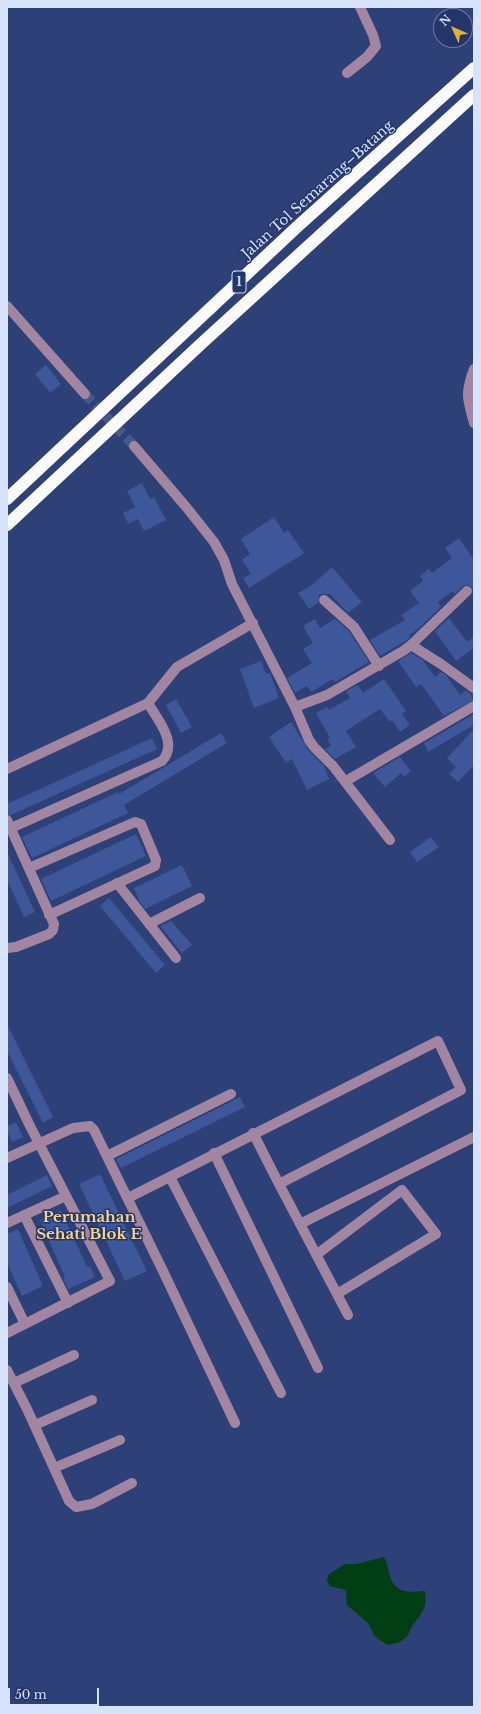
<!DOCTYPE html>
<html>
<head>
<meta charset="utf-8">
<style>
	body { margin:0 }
	#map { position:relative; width:481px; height:1714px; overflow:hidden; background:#2d4077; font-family:"Libre Baskerville",serif }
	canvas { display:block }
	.frame { position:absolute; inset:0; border:8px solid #d7e2fd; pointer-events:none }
	.north { position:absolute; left:433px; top:8px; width:40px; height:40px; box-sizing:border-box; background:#24356b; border:1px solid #6c7aa5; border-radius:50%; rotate:315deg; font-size:11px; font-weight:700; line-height:16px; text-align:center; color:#d7e2fd }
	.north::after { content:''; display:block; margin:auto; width:14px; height:18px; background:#deb133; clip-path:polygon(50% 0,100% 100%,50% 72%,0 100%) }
	.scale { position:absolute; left:8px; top:1688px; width:91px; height:18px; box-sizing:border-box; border:2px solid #d7e2fd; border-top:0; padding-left:5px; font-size:12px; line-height:14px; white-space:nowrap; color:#d7e2fd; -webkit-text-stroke:3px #24356b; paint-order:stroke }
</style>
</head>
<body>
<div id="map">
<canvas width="481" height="1714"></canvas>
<div class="frame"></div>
<div class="north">N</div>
<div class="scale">50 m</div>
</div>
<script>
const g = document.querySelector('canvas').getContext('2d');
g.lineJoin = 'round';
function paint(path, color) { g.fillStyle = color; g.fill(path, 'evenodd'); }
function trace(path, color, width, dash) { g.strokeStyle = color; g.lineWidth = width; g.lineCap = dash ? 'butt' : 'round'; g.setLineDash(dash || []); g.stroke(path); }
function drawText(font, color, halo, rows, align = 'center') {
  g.font = font + ' "Libre Baskerville",serif'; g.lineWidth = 3; g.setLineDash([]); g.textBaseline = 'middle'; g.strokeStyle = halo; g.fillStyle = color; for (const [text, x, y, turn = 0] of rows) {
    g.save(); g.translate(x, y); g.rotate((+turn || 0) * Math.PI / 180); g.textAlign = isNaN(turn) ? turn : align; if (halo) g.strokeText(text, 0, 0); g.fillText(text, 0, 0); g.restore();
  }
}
const water = new Path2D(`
	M 384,1557 C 388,1563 387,1567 389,1573 C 394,1593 407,1593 425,1591 C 427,1609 423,1611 413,1625 C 411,1628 410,1630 409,1633 C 406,1641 395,1644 388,1645 L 378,1639 L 374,1635 L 368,1623 L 347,1605 L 346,1590 L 330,1586 L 327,1581 L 328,1575 L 345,1564 L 356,1564 Z`);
const building = new Path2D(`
	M 46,365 L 61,384 L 50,393 L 35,374 Z
	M 142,483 L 150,499 L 154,497 L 166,520 L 144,531 L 138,519 L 128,524 L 123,513 L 135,507 L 127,491 Z
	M 274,517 L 284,533 L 288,530 L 304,553 L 249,588 L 243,578 L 251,574 L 242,560 L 250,554 L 241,539 Z
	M 459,538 L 474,560 L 474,592 L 472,587 L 468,585 L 463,586 L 455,594 L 453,591 L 438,602 L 441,607 L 418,629 L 409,635 L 410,637 L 407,640 L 380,656 L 370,640 L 405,620 L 401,615 L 419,603 L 410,591 L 423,581 L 420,576 L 429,569 L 432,573 L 452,558 L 445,548 Z
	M 332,567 L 362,602 L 348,613 L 330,594 L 322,594 L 319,595 L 318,603 L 309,609 L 298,593 L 312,585 Z
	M 449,618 L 467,642 L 474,637 L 474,648 L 456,661 L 435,631 Z
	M 315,619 L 320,628 L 335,619 L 349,631 L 369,662 L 335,682 L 333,679 L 311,692 L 307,686 L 295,693 L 287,678 L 312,663 L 303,649 L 313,643 L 303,626 Z
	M 411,653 L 422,659 L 435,677 L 441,672 L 446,675 L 460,695 L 466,690 L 470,693 L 474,700 L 444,716 L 421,684 L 416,687 L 398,661 Z
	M 261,661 L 266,674 L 270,673 L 279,698 L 254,708 L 240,669 Z
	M 384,679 L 406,711 L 402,714 L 410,725 L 400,732 L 392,720 L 390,722 L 380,709 L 346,731 L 356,747 L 335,759 L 325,749 L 331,746 L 327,739 L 330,738 L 316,713 L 327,707 L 329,710 L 350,698 L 346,691 L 358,685 L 363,693 Z
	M 176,699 L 192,727 L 181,733 L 166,705 Z
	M 474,714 L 474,725 L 428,752 L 424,743 Z
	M 291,722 L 309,751 L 324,766 L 329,779 L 307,790 L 292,759 L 286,763 L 269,737 Z
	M 474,729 L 474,765 L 458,782 L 449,774 L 456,767 L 447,758 Z
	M 221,733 L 227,743 L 124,805 L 128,813 L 32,858 L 22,837 L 118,792 L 119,794 Z
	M 152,738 L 157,749 L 11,815 L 7,814 L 7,804 Z
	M 400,757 L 411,771 L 404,777 L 401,773 L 385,787 L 373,773 Z
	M 136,834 L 146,856 L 51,901 L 41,879 Z
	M 431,837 L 439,847 L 417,862 L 410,852 Z
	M 7,852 L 35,912 L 24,917 L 7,880 Z
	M 182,865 L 192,886 L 145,909 L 140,902 L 134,888 Z
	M 109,898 L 165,965 L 156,973 L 100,906 Z
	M 171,921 L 192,945 L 182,953 L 160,926 Z
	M 7,1024 L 53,1117 L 43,1123 L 7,1051 Z
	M 240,1097 L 245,1107 L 121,1168 L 116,1159 Z
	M 16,1122 L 23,1137 L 12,1142 L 7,1130 L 7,1126 Z
	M 100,1174 L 147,1271 L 125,1281 L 79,1184 Z
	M 47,1175 L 52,1186 L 7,1208 L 7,1195 Z
	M 61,1210 L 87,1267 L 90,1266 L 95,1277 L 68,1289 L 63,1278 L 65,1277 L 40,1220 Z
	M 18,1229 L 43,1286 L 22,1296 L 7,1263 L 7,1234 Z`);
const minorTunnel = new Path2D(`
	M 85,394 L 134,446`);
const minor = new Path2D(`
	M 347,73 L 367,57 L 376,46 L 373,35 L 360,7
	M 7,306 L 85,394
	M 474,369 C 465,392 467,399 474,423
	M 134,446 L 187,508 L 214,542 L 224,560 L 232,584 L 295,707 L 309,740 L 314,747 L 333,766 L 390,840
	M 324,600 L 354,627 L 379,666
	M 411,645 L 441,664 L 474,688
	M 295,707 L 327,695 L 403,651 L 411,645 L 467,591
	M 7,769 L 148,703 L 177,667 L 253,623
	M 346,781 L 474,706
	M 7,820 L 54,924 L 53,930 L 49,934 L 16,947 L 7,948
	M 11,828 L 162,761 C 179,743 157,719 148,703
	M 29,868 L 135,822 L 141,824 L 156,860 L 155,866 L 49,915
	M 117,883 L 176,958
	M 149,924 L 200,898
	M 7,1078 L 30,1126 L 110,1281 L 7,1333
	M 253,1133 L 279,1184
	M 214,1153 L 318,1368
	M 107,1156 L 231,1094
	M 7,1158 L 73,1128 L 90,1126 L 94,1130 L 163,1271 L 235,1423
	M 170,1177 L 281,1393
	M 128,1198 L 438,1041 L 461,1090 L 279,1184 L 348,1315
	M 24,1215 L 68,1303
	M 7,1223 L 66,1196
	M 300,1224 L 474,1137
	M 316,1255 L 402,1190 L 436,1234 L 337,1294
	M 7,1287 L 25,1324
	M 7,1370 L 27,1409 L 69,1501 L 76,1507 L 92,1504 L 132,1483
	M 14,1383 L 74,1355
	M 35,1425 L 92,1400
	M 54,1468 L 120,1440`);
const highway = new Path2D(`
	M 7,499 L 298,226 L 474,68
	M 7,525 L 202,343 L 474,95`);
const shields = [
	[239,282,14]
];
const shieldNames = [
	["1",239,282]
];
const streetNames = [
	["Jalan Tol Semarang–Batang",318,190,-42]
];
const neighbourhoodNames = [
	["Perumahan",89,1218],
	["Sehati Blok E",89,1235]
];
paint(water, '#013e13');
paint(building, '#3e569a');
trace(minorTunnel, '#46588b', 10, [10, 5]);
trace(minor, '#a286a1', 10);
trace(highway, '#fafafa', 12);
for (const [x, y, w] of shields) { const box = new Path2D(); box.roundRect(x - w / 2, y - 11, w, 22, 3); g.fillStyle = '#24356b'; g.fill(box); trace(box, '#d7e2fd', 1); }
drawText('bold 13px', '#d7e2fd', null, shieldNames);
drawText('14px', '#d7e2fd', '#24356b', streetNames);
drawText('bold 15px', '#f5d58a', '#24356b', neighbourhoodNames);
</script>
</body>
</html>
